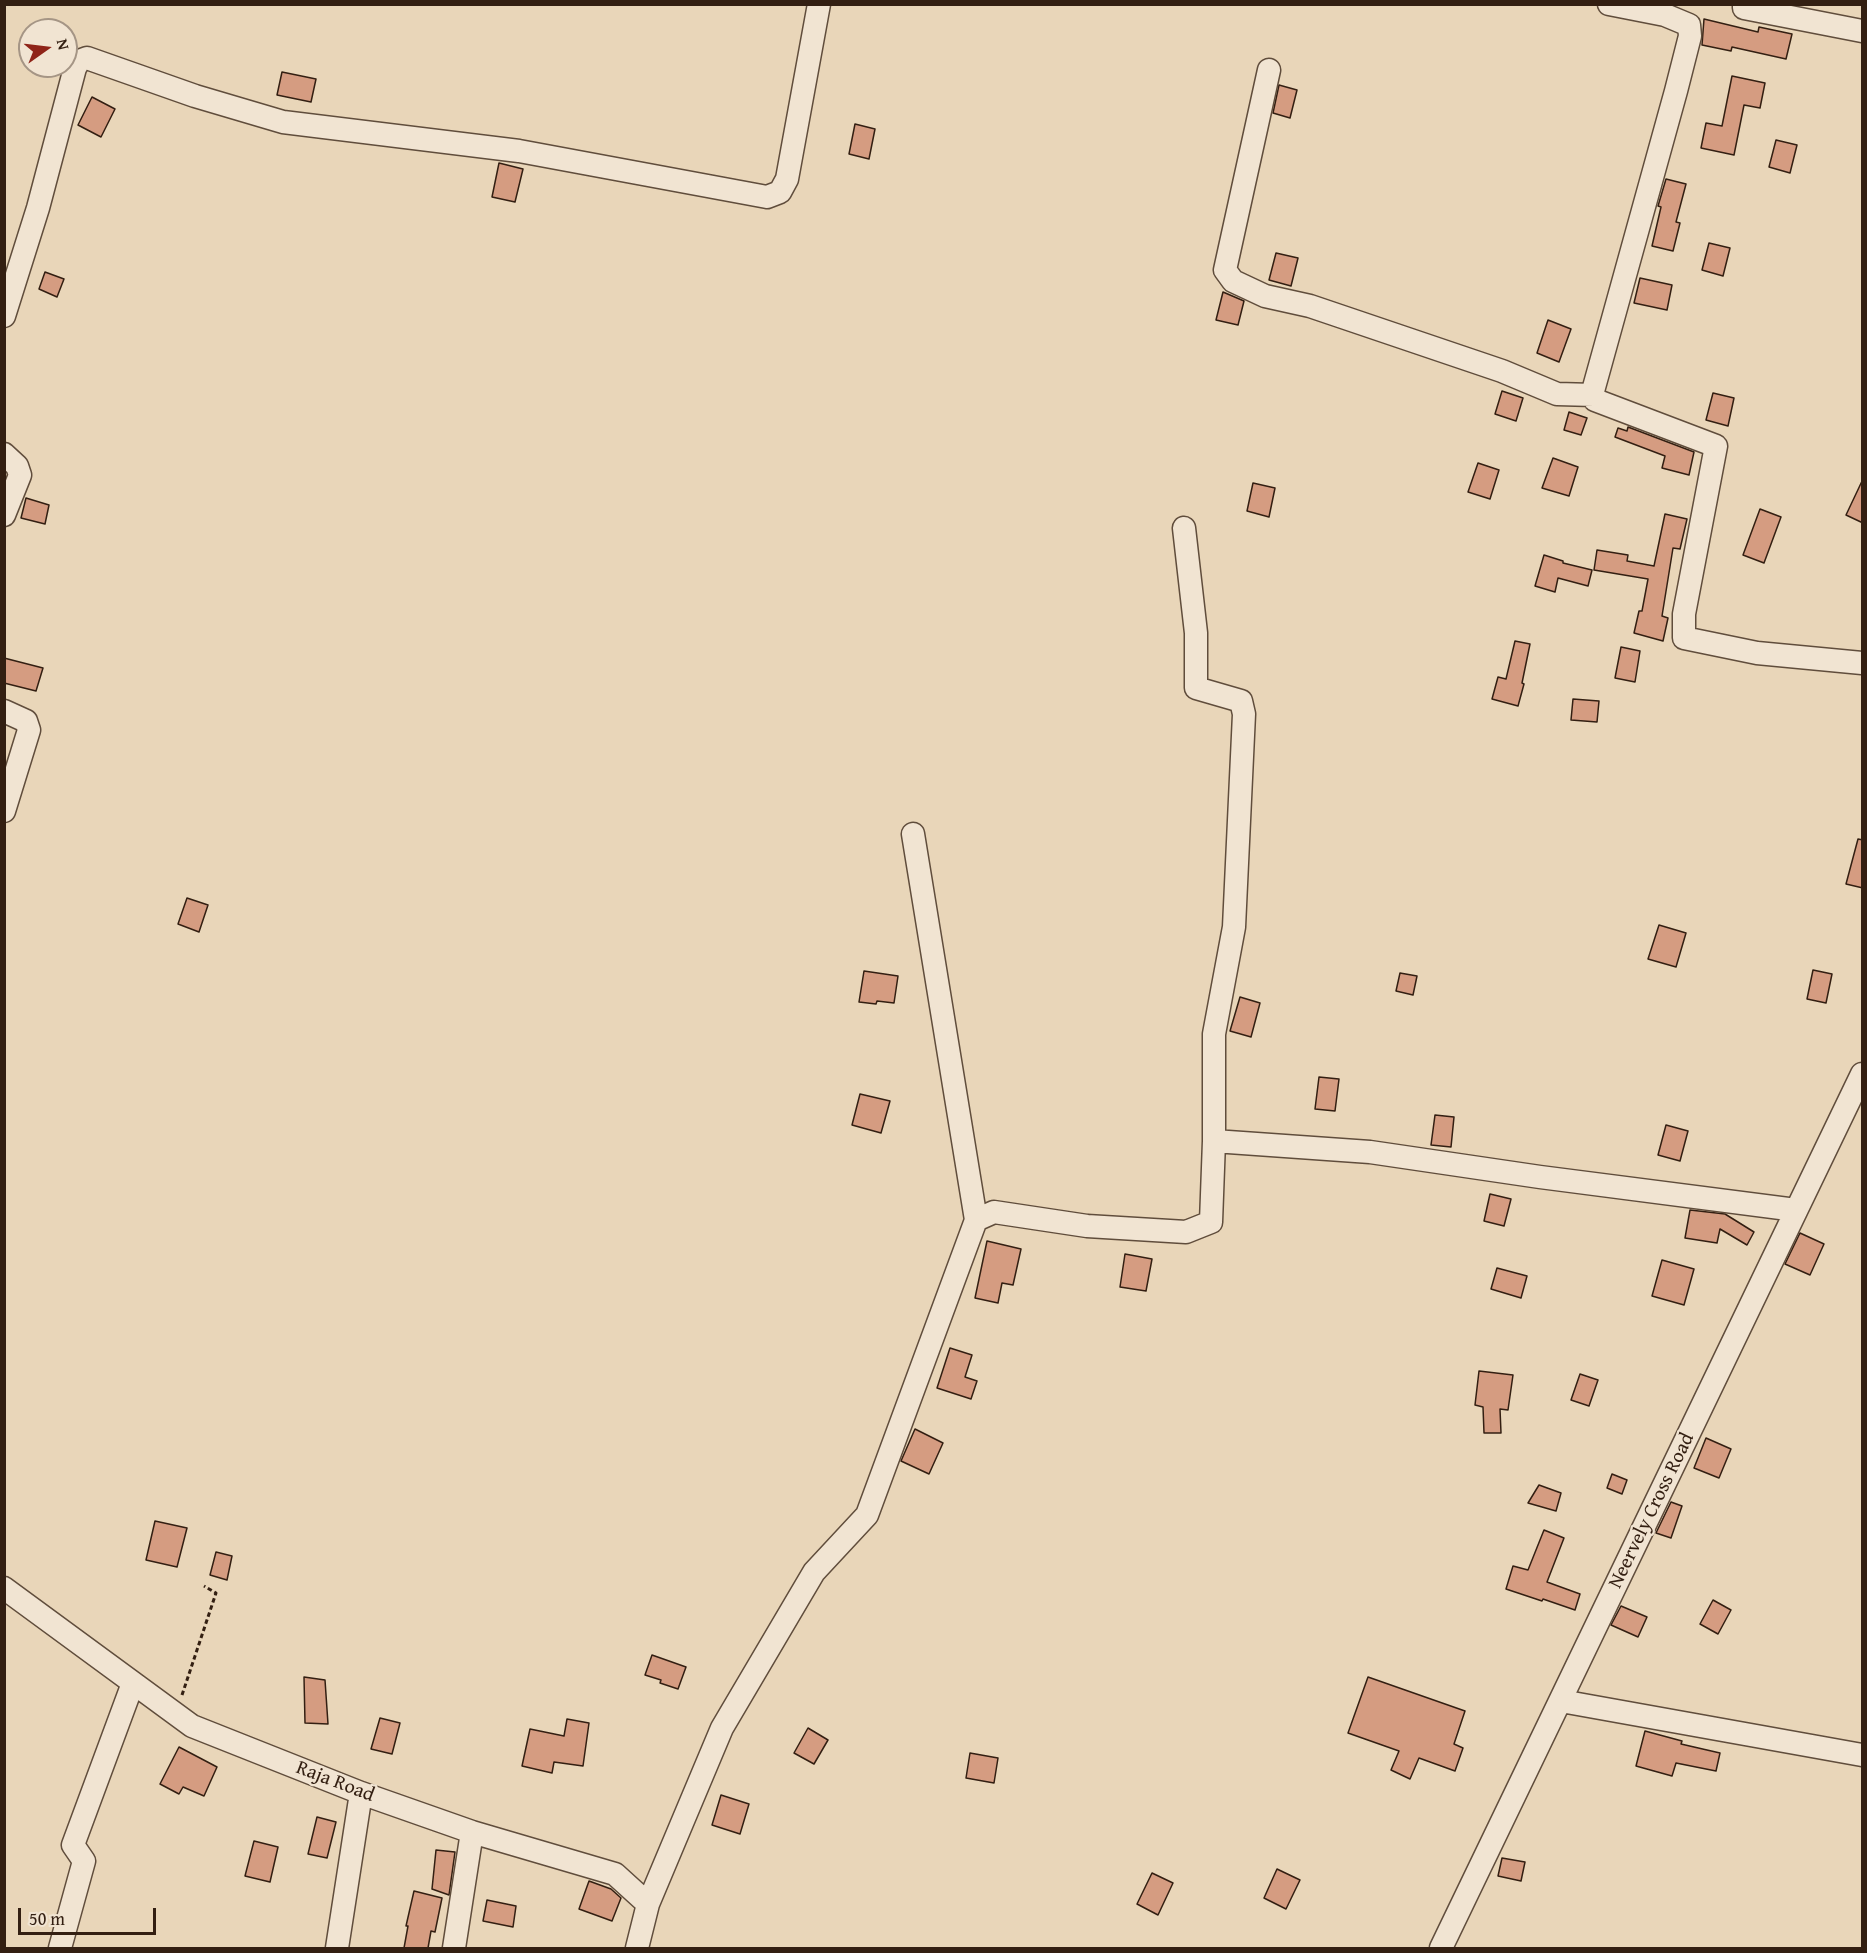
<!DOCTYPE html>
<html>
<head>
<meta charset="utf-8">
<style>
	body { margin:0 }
	#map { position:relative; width:1867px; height:1953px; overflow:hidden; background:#e9d6b9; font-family:"Gentium Book Plus",serif }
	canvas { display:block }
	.frame { position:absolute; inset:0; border:6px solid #331f12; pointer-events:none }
	.north { position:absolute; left:18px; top:18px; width:60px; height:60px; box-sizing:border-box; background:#f1e4d2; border:2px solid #a59585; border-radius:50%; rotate:76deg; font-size:16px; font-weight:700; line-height:24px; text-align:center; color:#331f12 }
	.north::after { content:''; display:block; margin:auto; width:21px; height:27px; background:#8f2418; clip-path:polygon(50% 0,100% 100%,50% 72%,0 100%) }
	.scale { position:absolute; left:18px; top:1908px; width:138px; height:27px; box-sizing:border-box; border:3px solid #331f12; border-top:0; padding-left:8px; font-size:18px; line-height:21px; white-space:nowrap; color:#331f12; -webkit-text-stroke:4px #f1e4d2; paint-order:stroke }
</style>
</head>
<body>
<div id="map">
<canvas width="1867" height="1953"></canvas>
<div class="frame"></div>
<div class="north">N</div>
<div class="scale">50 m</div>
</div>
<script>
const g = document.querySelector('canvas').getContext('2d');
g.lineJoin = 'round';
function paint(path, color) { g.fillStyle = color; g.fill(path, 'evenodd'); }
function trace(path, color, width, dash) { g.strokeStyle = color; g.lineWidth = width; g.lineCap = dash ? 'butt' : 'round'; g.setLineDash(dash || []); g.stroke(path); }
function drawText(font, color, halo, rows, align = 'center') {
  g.font = font + ' "Gentium Book Plus",serif'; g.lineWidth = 4.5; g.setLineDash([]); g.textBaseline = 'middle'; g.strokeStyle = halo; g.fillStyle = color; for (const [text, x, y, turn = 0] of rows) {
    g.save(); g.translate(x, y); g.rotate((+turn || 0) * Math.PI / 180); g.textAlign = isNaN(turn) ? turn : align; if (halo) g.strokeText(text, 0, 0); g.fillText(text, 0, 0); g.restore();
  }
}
const building = new Path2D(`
	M 1704,19 L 1758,32 L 1759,27 L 1792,34 L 1786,59 L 1732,47 L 1731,51 L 1702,45 Z
	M 282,72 L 316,79 L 311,102 L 277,95 Z
	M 1732,76 L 1765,83 L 1760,108 L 1744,105 L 1734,155 L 1701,148 L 1706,123 L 1722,126 Z
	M 1279,85 L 1297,90 L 1290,118 L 1273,113 Z
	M 92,97 L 115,109 L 101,137 L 78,125 Z
	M 855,124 L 875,129 L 869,159 L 849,154 Z
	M 1776,140 L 1797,145 L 1790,173 L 1769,167 Z
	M 499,163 L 523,169 L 515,202 L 492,197 Z
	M 1666,179 L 1686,184 L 1676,222 L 1680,223 L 1673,251 L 1652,246 L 1661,207 L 1658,206 Z
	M 1709,243 L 1730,248 L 1723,276 L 1702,270 Z
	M 1276,253 L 1298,258 L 1291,286 L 1269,280 Z
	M 45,272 L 64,279 L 57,297 L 39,289 Z
	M 1640,278 L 1672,285 L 1667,310 L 1634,303 Z
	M 1223,292 L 1244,301 L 1238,325 L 1216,320 Z
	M 1548,320 L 1571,329 L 1559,362 L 1537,353 Z
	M 1502,391 L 1523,398 L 1516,421 L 1495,414 Z
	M 1713,393 L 1734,398 L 1728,426 L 1706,420 Z
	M 1569,412 L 1587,418 L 1581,435 L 1564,430 Z
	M 1628,427 L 1694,452 L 1689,475 L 1662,468 L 1665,456 L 1615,437 L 1618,428 L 1627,431 Z
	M 1553,458 L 1578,467 L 1569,496 L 1542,488 Z
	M 1478,463 L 1499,470 L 1490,499 L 1468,492 Z
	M 1863,479 L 1863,523 L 1846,515 Z
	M 1253,483 L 1275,488 L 1269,517 L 1247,511 Z
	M 26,498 L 49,505 L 45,524 L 21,518 Z
	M 1760,509 L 1781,517 L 1764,563 L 1743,555 Z
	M 1665,514 L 1687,519 L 1680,549 L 1673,548 L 1662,616 L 1668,618 L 1663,641 L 1634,633 L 1639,611 L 1642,611 L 1648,579 L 1594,570 L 1597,550 L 1628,555 L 1627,561 L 1654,566 Z
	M 1544,555 L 1563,561 L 1563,563 L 1592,570 L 1588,586 L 1558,578 L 1555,592 L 1535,586 Z
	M 1515,641 L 1530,644 L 1522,683 L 1524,684 L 1518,706 L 1492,699 L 1498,677 L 1506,679 Z
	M 1621,647 L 1640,651 L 1635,682 L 1615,678 Z
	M 4,658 L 43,668 L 36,691 L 4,683 Z
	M 1573,699 L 1599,701 L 1597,722 L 1571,720 Z
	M 1858,839 L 1863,840 L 1863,888 L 1846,884 Z
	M 187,898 L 208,905 L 199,932 L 178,924 Z
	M 1659,925 L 1686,933 L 1676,967 L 1648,959 Z
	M 1813,970 L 1832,974 L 1826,1003 L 1807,999 Z
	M 864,971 L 898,976 L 894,1003 L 877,1001 L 876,1004 L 859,1002 Z
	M 1400,973 L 1417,976 L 1413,995 L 1396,991 Z
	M 1240,997 L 1260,1003 L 1251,1037 L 1230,1031 Z
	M 1319,1077 L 1339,1079 L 1335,1111 L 1315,1109 Z
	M 860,1094 L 890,1101 L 881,1133 L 852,1125 Z
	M 1435,1115 L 1454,1117 L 1451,1147 L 1431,1145 Z
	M 1666,1125 L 1688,1131 L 1680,1161 L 1658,1155 Z
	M 1490,1194 L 1511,1199 L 1504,1226 L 1484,1221 Z
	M 1690,1210 L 1725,1214 L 1754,1232 L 1747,1245 L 1720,1229 L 1717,1243 L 1685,1238 Z
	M 1800,1233 L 1824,1244 L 1810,1275 L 1785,1264 Z
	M 987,1241 L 1021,1249 L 1013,1285 L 1002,1283 L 998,1303 L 975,1298 Z
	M 1125,1254 L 1152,1259 L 1146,1291 L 1120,1287 Z
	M 1662,1260 L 1694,1269 L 1684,1305 L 1652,1296 Z
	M 1497,1268 L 1527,1276 L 1521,1298 L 1491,1289 Z
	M 950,1348 L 972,1355 L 965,1377 L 977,1381 L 971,1399 L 937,1388 Z
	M 1479,1371 L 1513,1375 L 1508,1410 L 1500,1409 L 1501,1433 L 1484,1433 L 1483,1407 L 1475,1405 Z
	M 1580,1374 L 1598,1380 L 1589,1406 L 1571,1400 Z
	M 915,1429 L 943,1443 L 929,1474 L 901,1461 Z
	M 1706,1438 L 1731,1449 L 1719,1478 L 1694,1468 Z
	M 1612,1474 L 1627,1480 L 1622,1494 L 1607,1488 Z
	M 1539,1485 L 1561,1493 L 1556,1511 L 1528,1503 Z
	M 1671,1502 L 1682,1506 L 1671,1538 L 1656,1533 Z
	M 155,1521 L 187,1528 L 177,1567 L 146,1560 Z
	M 1544,1530 L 1564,1538 L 1547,1582 L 1580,1594 L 1575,1610 L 1543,1599 L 1542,1601 L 1506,1589 L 1513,1566 L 1528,1570 Z
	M 216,1552 L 232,1556 L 227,1580 L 210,1575 Z
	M 1713,1600 L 1731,1610 L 1718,1634 L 1700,1624 Z
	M 1621,1606 L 1647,1617 L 1638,1637 L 1611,1625 Z
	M 652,1655 L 686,1667 L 678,1689 L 660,1683 L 661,1680 L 645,1675 Z
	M 304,1677 L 325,1680 L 328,1724 L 305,1723 Z
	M 1368,1677 L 1465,1711 L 1454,1744 L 1463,1748 L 1455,1771 L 1419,1758 L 1410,1779 L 1391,1770 L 1399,1751 L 1348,1733 Z
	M 380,1718 L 400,1723 L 392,1754 L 371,1749 Z
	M 567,1719 L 589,1723 L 583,1766 L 554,1762 L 552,1773 L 522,1766 L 530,1729 L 564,1736 Z
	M 808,1728 L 828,1740 L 814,1764 L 794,1753 Z
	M 1645,1731 L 1682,1741 L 1681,1744 L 1720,1753 L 1716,1771 L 1676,1763 L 1672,1776 L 1636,1766 Z
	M 179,1747 L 217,1767 L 204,1796 L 183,1787 L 179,1794 L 160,1784 Z
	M 970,1753 L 998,1758 L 994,1783 L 966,1778 Z
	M 721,1795 L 749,1804 L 740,1834 L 712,1825 Z
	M 317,1817 L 336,1822 L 327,1858 L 308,1854 Z
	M 254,1841 L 278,1847 L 270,1882 L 245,1876 Z
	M 436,1850 L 455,1852 L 449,1895 L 432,1889 Z
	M 1502,1858 L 1525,1862 L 1521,1881 L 1498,1876 Z
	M 1277,1869 L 1300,1880 L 1286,1909 L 1264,1898 Z
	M 1152,1873 L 1173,1883 L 1158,1915 L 1137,1904 Z
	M 589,1881 L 611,1889 L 621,1898 L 612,1921 L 579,1909 Z
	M 414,1891 L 442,1898 L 435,1932 L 431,1931 L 428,1948 L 404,1948 L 408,1926 L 406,1926 Z
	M 487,1900 L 516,1906 L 513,1927 L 483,1921 Z`);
const path = new Path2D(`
	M 182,1695 L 216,1593 L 204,1586`);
const minor = new Path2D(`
	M 1609,4 L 1665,15 L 1689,25 L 1690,36 L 1676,91 L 1593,391 L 1595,400 L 1716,446 L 1684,614 L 1684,638 L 1757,653 L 1862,663
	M 1744,4 L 1744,8 L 1862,31
	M 1269,70 L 1225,270 L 1233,281 L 1265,296 L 1310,306 L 1502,371 L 1557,394 L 1594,395
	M 4,316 L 38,208 L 75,68 L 79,61 L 87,58 L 195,96 L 283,122 L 519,151 L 767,197 L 780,192 L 787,179 L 819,4
	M 4,454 L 17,466 L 20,475 L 4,515
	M 4,711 L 26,721 L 29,730 L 4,811
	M 913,834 L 976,1220
	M 1214,1141 L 1370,1152 L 1540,1177 L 1796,1210
	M 4,1588 L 192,1726 L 361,1793 L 472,1832 L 615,1874 L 648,1904 L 637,1948
	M 1561,1701 L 1862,1755
	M 648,1904 L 722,1728 L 814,1572 L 867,1515 L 976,1220 L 994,1212 L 1087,1226 L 1186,1232 L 1211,1222 L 1214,1141 L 1214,1034 L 1234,927 L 1244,714 L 1241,701 L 1196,688 L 1196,633 L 1184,528
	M 60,1948 L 84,1861 L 73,1845 L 133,1683
	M 337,1948 L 361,1793
	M 454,1948 L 472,1832
	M 1441,1948 L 1862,1074`);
const streetNames = [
	["Neervely Cross Road",1652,1511,-64],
	["Raja Road",335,1782,21]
];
paint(building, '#d59c81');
trace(building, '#331f12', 1.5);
trace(minor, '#604d3c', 25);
trace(path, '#331f12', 3, [4.5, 3]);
trace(minor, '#f1e4d2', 22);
drawText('20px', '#331f12', '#f1e4d2', streetNames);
</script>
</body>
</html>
